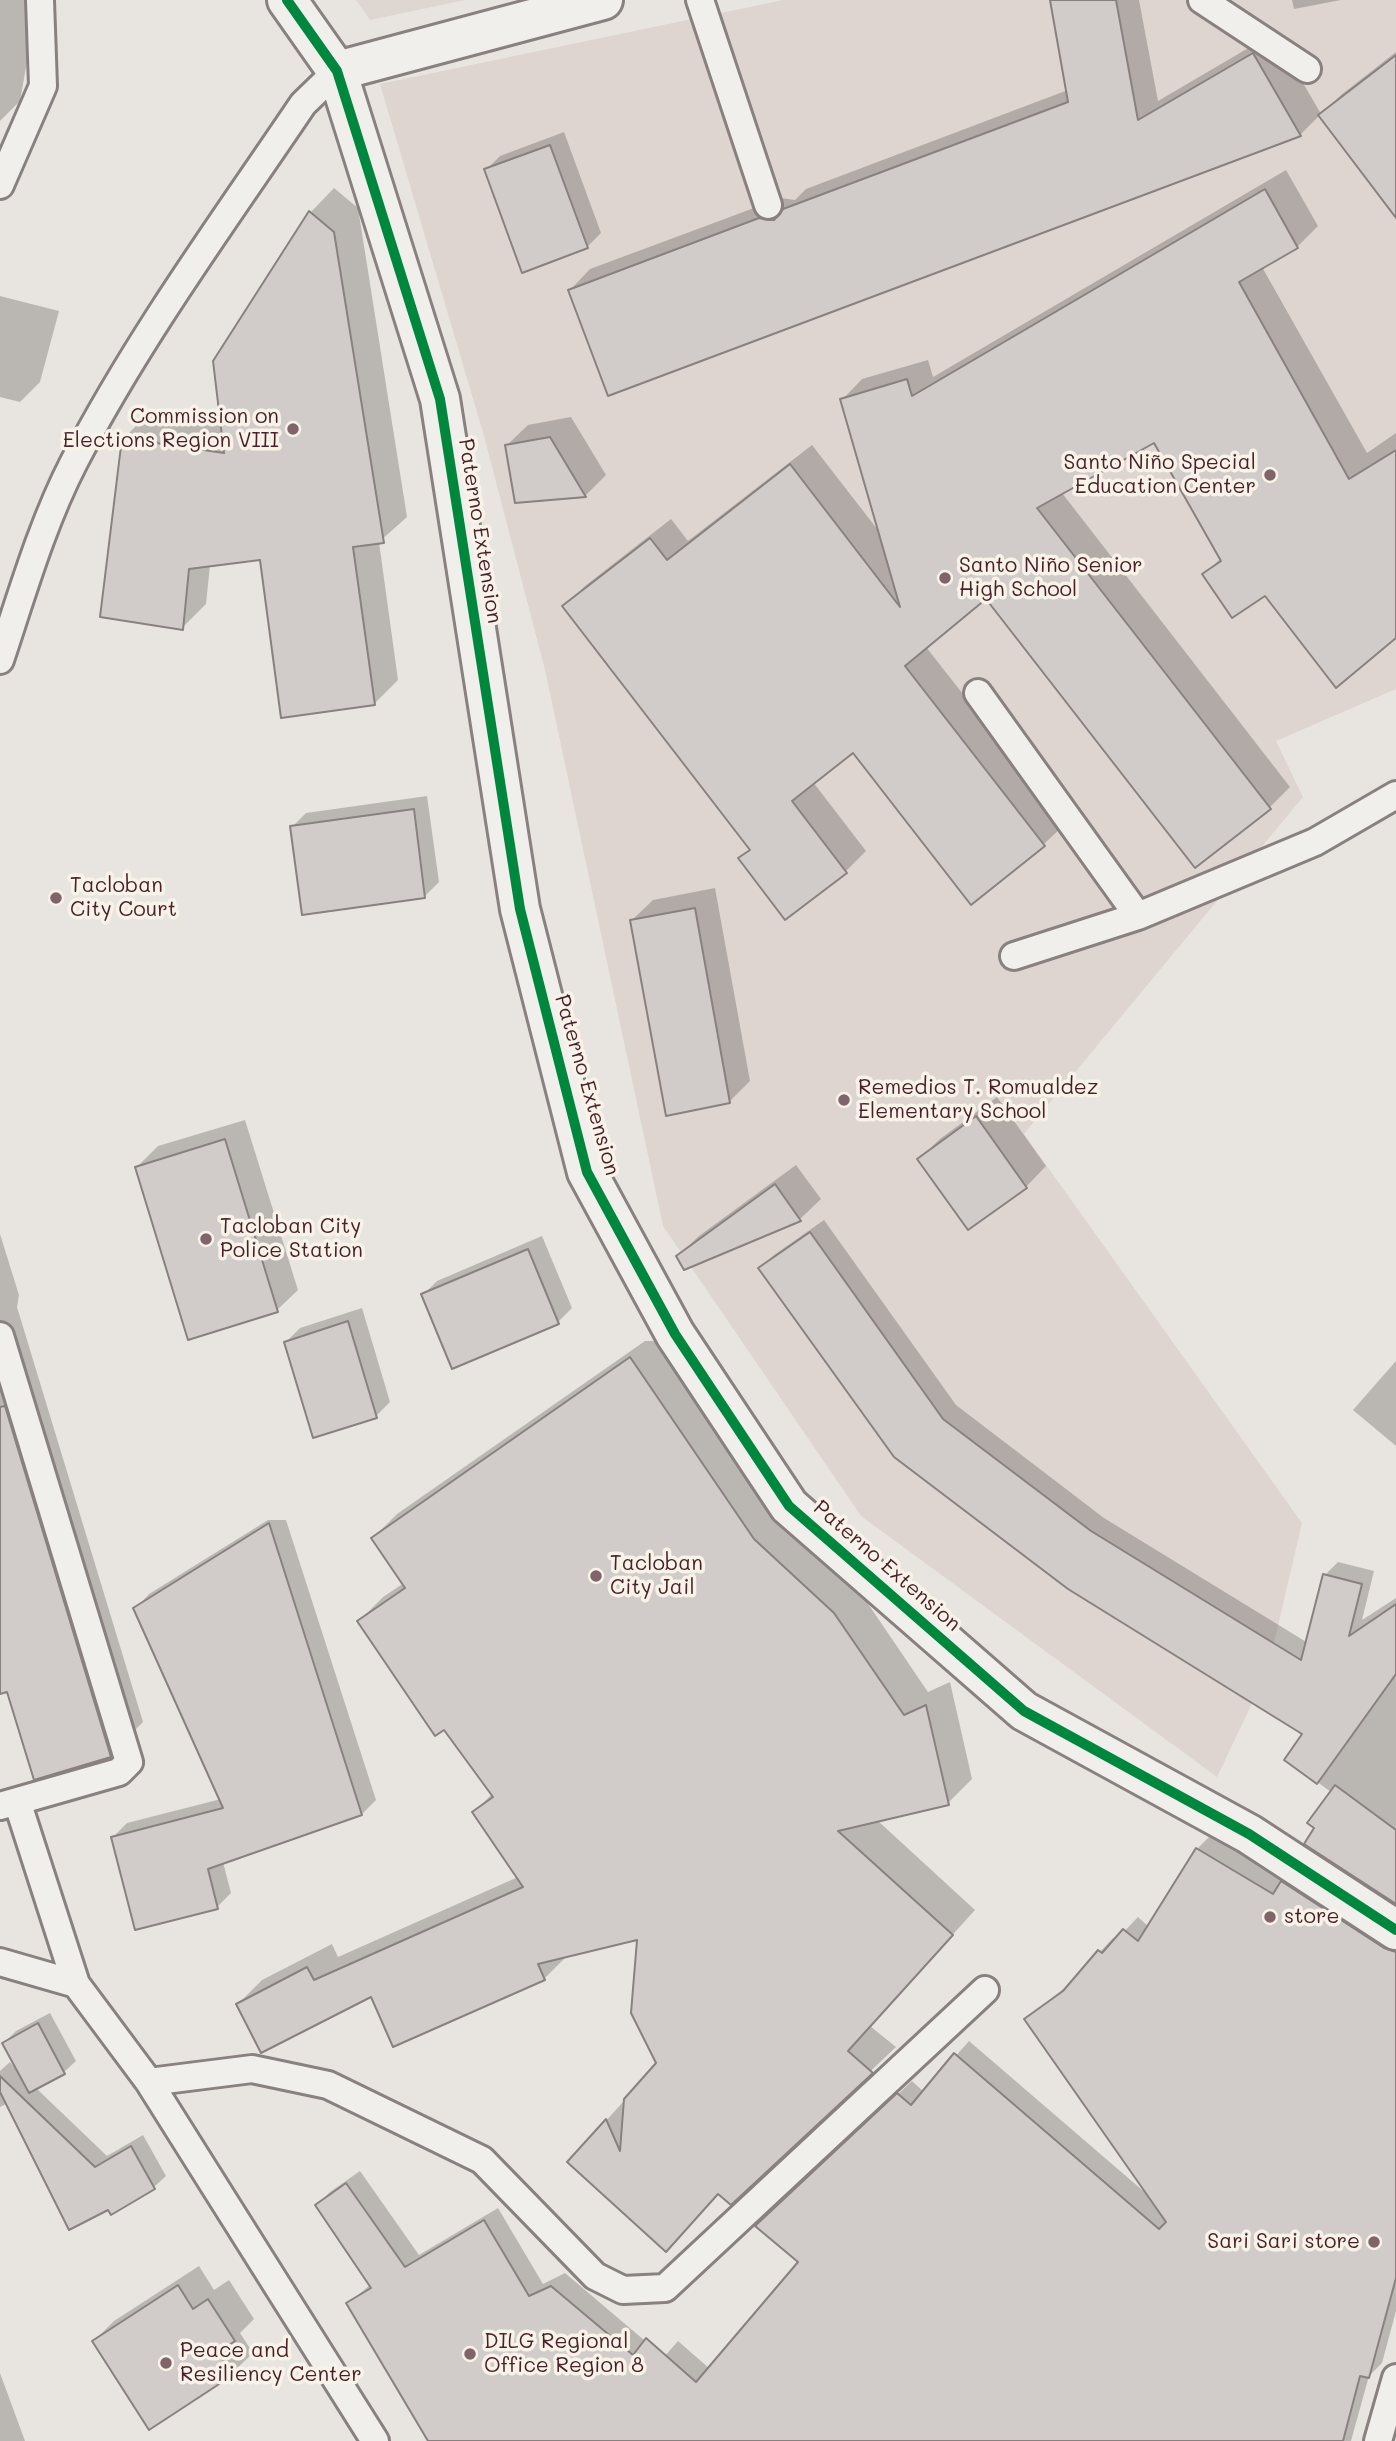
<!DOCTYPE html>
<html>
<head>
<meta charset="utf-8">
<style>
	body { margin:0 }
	canvas { display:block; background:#e8e5e0 }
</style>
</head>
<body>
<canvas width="1396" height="2441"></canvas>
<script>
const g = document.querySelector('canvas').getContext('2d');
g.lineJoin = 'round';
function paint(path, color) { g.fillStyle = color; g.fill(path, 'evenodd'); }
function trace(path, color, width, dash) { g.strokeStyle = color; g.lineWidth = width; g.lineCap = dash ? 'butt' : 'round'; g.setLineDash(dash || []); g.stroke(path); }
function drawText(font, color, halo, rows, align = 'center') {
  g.font = font + ' Mali,sans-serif'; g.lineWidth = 7; g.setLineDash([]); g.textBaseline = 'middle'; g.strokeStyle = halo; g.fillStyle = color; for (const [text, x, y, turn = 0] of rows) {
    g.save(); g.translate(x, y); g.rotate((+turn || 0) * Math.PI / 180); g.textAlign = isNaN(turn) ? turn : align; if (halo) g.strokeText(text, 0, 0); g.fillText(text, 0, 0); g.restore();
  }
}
const built = new Path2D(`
	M 783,0 L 1396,0 L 1396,689 L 1276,741 L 1303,797 L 1024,1134 L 1302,1523 L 1274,1643 L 1259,1689 L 1217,1777 L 861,1516 L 663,1226 L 545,670 L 484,436 L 380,84 Z`);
const green = new Path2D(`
	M 356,0 L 465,0 L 370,20 Z`);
const shadow = new Path2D(`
	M 0,0 L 38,0 L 20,101 L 0,121 Z
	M 1054,0 L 1139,0 L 1158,101 L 1274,33 L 1321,114 L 1341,95 L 1396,52 L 1396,215 L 1320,115 L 1300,135 L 609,394 L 570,290 L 590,269 L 781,198 L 795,200 L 806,189 L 1068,90 Z
	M 1292,0 L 1341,0 L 1294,9 Z
	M 564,132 L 601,233 L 587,247 L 486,170 L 500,156 Z
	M 1286,170 L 1318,226 L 1297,247 L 1262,267 L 1367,453 L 1396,433 L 1396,636 L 1337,685 L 1266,593 L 1205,574 L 1221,558 L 1154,441 L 1062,493 L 1290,787 L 1270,807 L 986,596 L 926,647 L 1065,824 L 1044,844 L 971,903 L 853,751 L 813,782 L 866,851 L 846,871 L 741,859 L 751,848 L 565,606 L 585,586 L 671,519 L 688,541 L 812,445 L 881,534 L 842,400 L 862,379 L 928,360 L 933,377 Z
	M 334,188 L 358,208 L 407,517 L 379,542 L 398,680 L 374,704 L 261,558 L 210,565 L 206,604 L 182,628 L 123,439 L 147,415 L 222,426 L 215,362 L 311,212 Z
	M 0,296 L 59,311 L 40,382 L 20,402 L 0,397 Z
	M 571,417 L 606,475 L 585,496 L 517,501 L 507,445 L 528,425 Z
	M 427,796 L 439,882 L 425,896 L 292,827 L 306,813 Z
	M 715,888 L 750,1081 L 729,1102 L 632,920 L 653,900 Z
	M 997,1097 L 1046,1166 L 1026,1187 L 919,1159 L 940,1139 Z
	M 245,1120 L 298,1290 L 277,1310 L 137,1167 L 158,1146 Z
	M 796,1165 L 821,1199 L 800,1219 L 685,1268 L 678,1256 L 699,1236 Z
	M 824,1220 L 956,1405 L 1104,1518 L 1308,1643 L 1325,1575 L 1338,1562 L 1374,1571 L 1362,1620 L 1396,1598 L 1396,1902 L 1331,1792 L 1286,1759 L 1305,1733 L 760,1268 L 774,1255 Z
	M 0,1234 L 19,1295 L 17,1307 L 143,1722 L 110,1755 L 8,1689 L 0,1692 Z
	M 542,1236 L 572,1308 L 558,1322 L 423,1295 L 437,1281 Z
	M 362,1308 L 390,1402 L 376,1416 L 286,1342 L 300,1328 Z
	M 645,1341 L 660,1341 L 858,1589 L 928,1692 L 950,1682 L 972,1779 L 948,1803 L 877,1820 L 975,1910 L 870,2026 L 896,2047 L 731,2203 L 719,2193 L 666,2250 L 569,2162 L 658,2063 L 639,1938 L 568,1955 L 544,1979 L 238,2004 L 262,1980 L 332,1944 L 338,1957 L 518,1877 L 474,1812 L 492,1794 L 445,1727 L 359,1621 L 383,1597 L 404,1583 L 373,1538 L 397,1514 Z
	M 1396,1361 L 1396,1446 L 1353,1410 Z
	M 268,1520 L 286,1520 L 376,1800 L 362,1814 L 223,1862 L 231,1893 L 217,1907 L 113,1837 L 127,1823 L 221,1799 L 135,1609 L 149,1594 Z
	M 1210,1836 L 1285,1880 L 1396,1934 L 1396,2311 L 1382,2363 L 1369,2376 L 1351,2441 L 430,2441 L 348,2304 L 371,2284 L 317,2205 L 330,2192 L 360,2171 L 419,2255 L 498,2208 L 543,2284 L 565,2273 L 664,2357 L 678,2341 L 710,2369 L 800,2262 L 771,2213 L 912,2081 L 924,2092 L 969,2041 L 1148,2195 L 1026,2019 L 1073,1981 L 1113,1938 L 1115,1941 L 1138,1917 L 1149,1927 L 1197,1849 Z
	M 50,2013 L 76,2061 L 64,2072 L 36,2088 L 107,2156 L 143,2135 L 166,2176 L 154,2187 L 112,2212 L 8,2103 L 0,2107 L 0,2071 L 10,2062 L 13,2066 L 15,2063 L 4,2043 L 16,2031 Z
	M 199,2266 L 214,2290 L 229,2280 L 254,2319 L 240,2333 L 253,2353 L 232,2373 L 149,2427 L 94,2341 L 114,2321 Z
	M 0,2373 L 25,2441 L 0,2441 Z`);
const building = new Path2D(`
	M 1050,0 L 1116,0 L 1138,120 L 1253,53 L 1301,136 L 608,396 L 568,290 L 759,218 L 774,220 L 783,209 L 1068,102 Z
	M 1396,55 L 1396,218 L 1318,115 Z
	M 550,145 L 588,248 L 522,273 L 484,169 Z
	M 1265,189 L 1298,248 L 1239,282 L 1349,479 L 1396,450 L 1396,638 L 1336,688 L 1265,596 L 1232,618 L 1202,574 L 1221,561 L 1154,443 L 1037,508 L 1271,809 L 1195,868 L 986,599 L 905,666 L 1045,846 L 971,905 L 853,753 L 792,801 L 847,873 L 785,920 L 738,858 L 750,850 L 562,606 L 650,538 L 667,560 L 790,464 L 900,607 L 840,399 L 907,379 L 912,396 Z
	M 309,211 L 334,232 L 384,543 L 353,547 L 375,705 L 281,718 L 260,560 L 189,569 L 183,630 L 100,617 L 122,438 L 224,453 L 213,361 Z
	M 550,437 L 586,497 L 515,503 L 505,445 Z
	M 414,809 L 425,898 L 302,915 L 290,826 Z
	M 695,908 L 730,1103 L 666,1116 L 630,920 Z
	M 976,1116 L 1027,1188 L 968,1230 L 917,1159 Z
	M 225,1139 L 278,1312 L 188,1340 L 135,1167 Z
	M 775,1184 L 801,1221 L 684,1270 L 676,1256 Z
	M 810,1232 L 943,1419 L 1091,1531 L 1301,1660 L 1323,1574 L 1362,1584 L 1349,1636 L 1396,1604 L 1396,1674 L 1317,1784 L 1284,1760 L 1302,1734 L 1068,1589 L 894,1457 L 758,1268 Z
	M 528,1249 L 559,1324 L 452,1369 L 421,1294 Z
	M 348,1321 L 377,1418 L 313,1438 L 284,1342 Z
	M 630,1357 L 754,1539 L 834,1613 L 904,1715 L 926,1705 L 949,1805 L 838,1831 L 953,1935 L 848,2051 L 873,2073 L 731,2205 L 718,2194 L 666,2252 L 567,2162 L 606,2119 L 620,2151 L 624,2099 L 656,2063 L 631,2013 L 637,1940 L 538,1964 L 545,1980 L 393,2047 L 371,1997 L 261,2053 L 236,2004 L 307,1967 L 314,1980 L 523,1887 L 472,1812 L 493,1797 L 444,1730 L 435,1736 L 357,1621 L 405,1588 L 371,1538 Z
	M 5,1406 L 111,1757 L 34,1780 L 7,1692 L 0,1694 L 0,1407 Z
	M 269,1523 L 362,1815 L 208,1869 L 218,1909 L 135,1930 L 111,1837 L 223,1808 L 133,1608 Z
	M 1335,1785 L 1396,1830 L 1396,1904 L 1304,1844 L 1314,1828 L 1307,1823 Z
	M 1196,1848 L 1273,1894 L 1281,1881 L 1384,1948 L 1396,1952 L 1396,2278 L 1369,2378 L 1360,2376 L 1343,2441 L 428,2441 L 346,2303 L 371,2288 L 315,2205 L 346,2183 L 405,2267 L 484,2220 L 529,2296 L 551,2286 L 633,2355 L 646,2338 L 696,2382 L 798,2262 L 755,2226 L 897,2093 L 911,2105 L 954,2053 L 1159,2229 L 1166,2222 L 1024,2019 L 1063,1991 L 1098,1950 L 1102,1953 L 1123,1929 L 1138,1941 Z
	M 38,2023 L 65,2074 L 29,2093 L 2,2043 Z
	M 0,2076 L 95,2167 L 131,2146 L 155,2189 L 111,2215 L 108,2210 L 69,2230 L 0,2092 Z
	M 178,2285 L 193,2309 L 208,2299 L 235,2341 L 218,2352 L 233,2375 L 149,2430 L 92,2341 Z`);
const service = new Path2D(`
	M 700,0 L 768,205
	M 1202,0 L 1307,69
	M 0,185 L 43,86 L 40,0
	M 0,660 C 22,594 42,524 74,462 C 139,337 224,221 303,104 L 337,71
	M 978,693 L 1138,916
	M 1014,956 L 1138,916 L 1315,842 L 1396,795
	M 0,1336 L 129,1762 L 119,1772 L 0,1806
	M 17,1801 L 76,1984 L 149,2082 L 375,2441
	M 0,1962 L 76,1984
	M 149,2082 L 252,2069 L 328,2085 L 482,2160 L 595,2276 L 623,2290 L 665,2288 L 985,1990
	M 1378,2441 L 1396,2378`);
const minor = new Path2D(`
	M 287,0 L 337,71 L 440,399 L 520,909 L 587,1172 L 675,1334 L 789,1506 L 1024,1711 L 1249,1834 L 1396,1930
	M 337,71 L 603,0`);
const cycleway = new Path2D(`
	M 287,0 L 337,71 L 440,399 L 520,909 L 587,1172 L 675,1334 L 789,1506 L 1024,1711 L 1249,1834 L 1396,1930`);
const markers = [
	[293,429,7,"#81646a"],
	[1270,475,7,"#81646a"],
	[945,578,7,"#81646a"],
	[56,898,7,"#81646a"],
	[844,1100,7,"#81646a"],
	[206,1239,7,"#81646a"],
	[596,1576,7,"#81646a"],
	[1270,1917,7,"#81646a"],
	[1374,2242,7,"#81646a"],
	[470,2354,7,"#81646a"],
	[166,2363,7,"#81646a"]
];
const poiNames = [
	["Commission on",279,417,"right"],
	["Elections Region VIII",279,441,"right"],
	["Santo Niño Special",1256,463,"right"],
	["Education Center",1256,487,"right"],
	["Santo Niño Senior",959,566],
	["High School",959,590],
	["Tacloban",70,886],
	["City Court",70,910],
	["Remedios T. Romualdez",858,1088],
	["Elementary School",858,1112],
	["Tacloban City",220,1227],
	["Police Station",220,1251],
	["Tacloban",610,1564],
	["City Jail",610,1588],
	["store",1284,1917],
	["Sari Sari store",1360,2242,"right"],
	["DILG Regional",484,2342],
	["Office Region 8",484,2366],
	["Peace and",180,2351],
	["Resiliency Center",180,2375]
];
const streetNames = [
	["Paterno Extension",480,531,81],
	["Paterno Extension",587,1085,74],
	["Paterno Extension",887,1566,41]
];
paint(built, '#ded5d0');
paint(green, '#ded6d0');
paint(shadow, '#0003');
paint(building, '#d1ccc9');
trace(building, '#898080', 2);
trace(service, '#898080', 32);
trace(minor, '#898080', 44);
trace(service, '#f0efeb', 26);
trace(minor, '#f0efeb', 38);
trace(cycleway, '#00873e', 10);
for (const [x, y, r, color] of markers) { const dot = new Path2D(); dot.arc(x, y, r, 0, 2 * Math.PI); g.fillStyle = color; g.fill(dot); trace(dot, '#f7f3e8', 2.5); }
drawText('21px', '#4a1f2b', '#f7f3e8', poiNames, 'left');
drawText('21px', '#4a1f2b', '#f7f3e8', streetNames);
</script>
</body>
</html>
